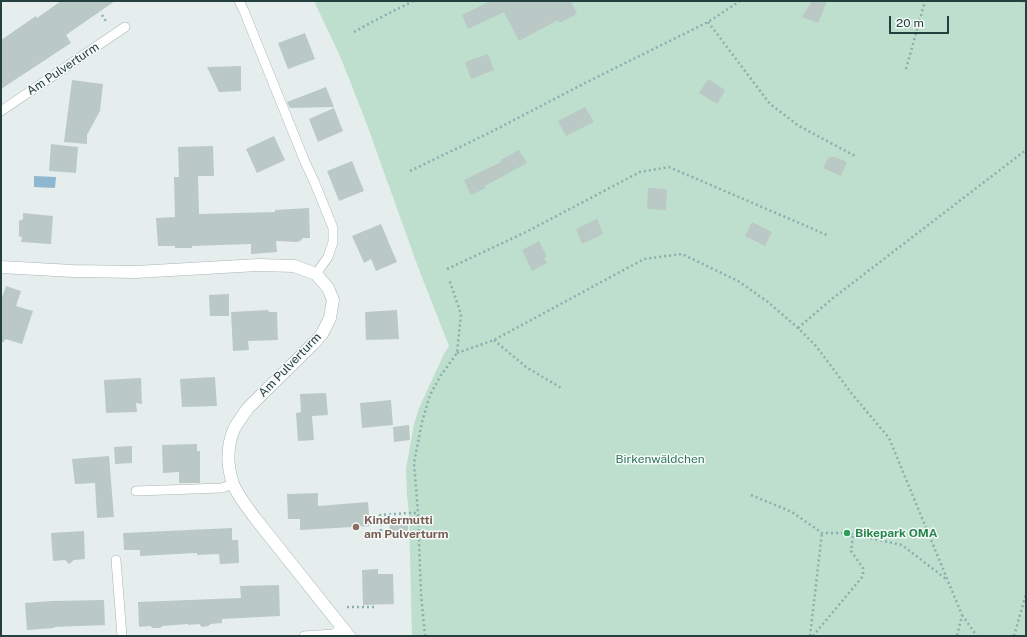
<!DOCTYPE html>
<html>
<head>
<meta charset="utf-8">
<style>
	body { margin:0 }
	#map { position:relative; width:1027px; height:637px; overflow:hidden; background:#e5eeec; font-family:"Public Sans",sans-serif }
	canvas { display:block }
	.frame { position:absolute; inset:0; border:2px solid #24403e; pointer-events:none }
	.scale { position:absolute; left:889px; top:16px; width:60px; height:18px; box-sizing:border-box; border:2px solid #24403e; border-top:0; padding-left:5px; font-size:12px; line-height:14px; white-space:nowrap; color:#24403e; -webkit-text-stroke:3px #f5faf9; paint-order:stroke }
</style>
</head>
<body>
<div id="map">
<canvas width="1027" height="637"></canvas>
<div class="frame"></div>
<div class="scale">20 m</div>
</div>
<script>
const g = document.querySelector('canvas').getContext('2d');
g.lineJoin = 'round';
function paint(path, color) { g.fillStyle = color; g.fill(path, 'evenodd'); }
function trace(path, color, width, dash) { g.strokeStyle = color; g.lineWidth = width; g.lineCap = dash ? 'butt' : 'round'; g.setLineDash(dash || []); g.stroke(path); }
function drawText(font, color, halo, rows, align = 'center') {
  g.font = font + ' "Public Sans",sans-serif'; g.lineWidth = 3; g.setLineDash([]); g.textBaseline = 'middle'; g.strokeStyle = halo; g.fillStyle = color; for (const [text, x, y, turn = 0] of rows) {
    g.save(); g.translate(x, y); g.rotate((+turn || 0) * Math.PI / 180); g.textAlign = isNaN(turn) ? turn : align; if (halo) g.strokeText(text, 0, 0); g.fillText(text, 0, 0); g.restore();
  }
}
const green = new Path2D(`
	M 314,1 L 1026,1 L 1026,636 L 412,636 L 409,513 L 407,495 L 406,469 L 414,424 L 419,408 L 444,354 L 449,346 L 418,267 L 366,122 L 340,56 Z`);
const water = new Path2D(`
	M 34,176 L 56,177 L 55,188 L 34,187 Z`);
const building = new Path2D(`
	M 61,1 L 115,1 L 66,35 L 71,43 L 1,89 L 1,40 L 36,16 L 37,18 Z
	M 491,1 L 571,1 L 577,14 L 559,23 L 558,20 L 519,41 L 504,12 L 468,29 L 462,15 Z
	M 812,1 L 827,1 L 818,23 L 802,17 Z
	M 305,33 L 315,59 L 288,69 L 278,43 Z
	M 488,54 L 494,70 L 471,79 L 465,62 Z
	M 241,66 L 241,91 L 219,92 L 207,67 Z
	M 708,79 L 725,90 L 717,104 L 699,93 Z
	M 72,80 L 103,84 L 100,111 L 87,135 L 87,144 L 64,142 Z
	M 326,87 L 334,107 L 290,108 L 287,102 Z
	M 585,107 L 594,122 L 566,136 L 558,121 Z
	M 334,108 L 343,131 L 318,142 L 309,119 Z
	M 274,136 L 285,160 L 257,173 L 246,149 Z
	M 51,144 L 78,147 L 76,173 L 49,171 Z
	M 213,146 L 214,176 L 198,176 L 199,214 L 275,212 L 275,210 L 309,208 L 310,238 L 303,238 L 300,241 L 297,242 L 276,241 L 277,252 L 251,254 L 251,244 L 192,246 L 192,248 L 175,248 L 175,246 L 158,246 L 156,218 L 175,217 L 174,177 L 179,177 L 178,147 Z
	M 519,150 L 527,163 L 485,186 L 486,188 L 471,195 L 464,180 L 501,162 L 500,160 Z
	M 829,157 L 835,157 L 847,162 L 841,176 L 823,168 Z
	M 352,161 L 364,191 L 339,201 L 327,171 Z
	M 648,188 L 667,189 L 666,210 L 647,209 Z
	M 23,213 L 53,216 L 51,244 L 21,242 L 22,237 L 19,236 L 19,221 L 23,219 Z
	M 597,219 L 603,234 L 582,244 L 576,229 Z
	M 752,222 L 772,232 L 765,246 L 745,236 Z
	M 381,224 L 397,262 L 376,271 L 371,259 L 364,263 L 352,236 Z
	M 539,241 L 547,257 L 544,258 L 547,263 L 532,271 L 522,250 Z
	M 6,286 L 21,291 L 16,306 L 33,311 L 22,344 L 5,339 L 4,342 L 1,342 L 1,300 Z
	M 229,294 L 229,316 L 210,316 L 209,295 Z
	M 268,310 L 269,312 L 277,312 L 278,340 L 248,341 L 249,350 L 233,351 L 231,312 Z
	M 397,310 L 399,339 L 366,340 L 365,312 Z
	M 215,377 L 217,406 L 182,407 L 180,379 Z
	M 141,378 L 142,404 L 136,403 L 137,412 L 106,413 L 104,380 Z
	M 326,393 L 328,415 L 312,416 L 314,440 L 298,441 L 296,413 L 301,412 L 300,394 Z
	M 391,400 L 393,425 L 362,428 L 360,403 Z
	M 409,425 L 410,440 L 394,442 L 393,427 Z
	M 197,444 L 197,451 L 200,451 L 200,483 L 179,483 L 179,472 L 163,473 L 162,445 Z
	M 132,446 L 132,463 L 115,464 L 114,447 Z
	M 109,456 L 114,517 L 97,518 L 95,483 L 75,484 L 72,459 Z
	M 318,493 L 318,506 L 368,502 L 370,526 L 300,530 L 300,519 L 288,519 L 287,494 Z
	M 389,519 L 408,519 L 408,536 L 390,537 Z
	M 232,528 L 232,540 L 238,540 L 239,563 L 220,564 L 219,554 L 197,555 L 197,553 L 140,556 L 140,550 L 124,550 L 123,533 Z
	M 84,531 L 85,559 L 74,560 L 69,564 L 65,560 L 53,561 L 51,533 Z
	M 378,569 L 378,574 L 393,574 L 394,604 L 363,605 L 362,570 Z
	M 279,585 L 280,616 L 222,619 L 222,623 L 211,624 L 208,626 L 202,627 L 199,624 L 188,625 L 188,624 L 163,626 L 160,628 L 153,628 L 150,626 L 139,627 L 138,602 L 241,598 L 240,586 Z
	M 104,600 L 105,625 L 54,627 L 54,628 L 27,630 L 25,603 L 52,601 Z`);
const path = new Path2D(`
	M 1021,1 L 1026,2
	M 102,15 L 107,23
	M 708,22 L 770,104 L 799,126 L 857,157
	M 354,32 L 372,22 L 413,1
	M 906,69 L 925,1
	M 410,171 L 489,133 L 589,81 L 708,22 L 740,1
	M 447,269 L 528,231 L 640,172 L 669,167 L 827,235
	M 798,328 L 833,298 L 1026,150
	M 494,340 L 526,367 L 563,389
	M 457,353 L 494,340 L 644,259 L 682,254 L 738,281 L 768,302 L 798,328 L 816,346 L 852,394 L 889,438 L 962,615 L 957,636
	M 751,495 L 792,512 L 822,533 L 847,533 L 902,545 L 946,579
	M 381,531 L 380,515 L 409,513 L 418,513
	M 347,607 L 375,607
	M 962,615 L 977,636
	M 425,636 L 421,594 L 418,513 L 414,463 L 422,422 L 430,395 L 441,375 L 457,353 L 461,314 L 449,279
	M 810,636 L 822,533
	M 813,636 L 863,576 L 863,568 L 851,551 L 853,535
	M 1014,636 L 1026,594`);
const lane = new Path2D(`
	M 239,1 L 244,11 L 305,162 L 314,181 L 333,228 L 333,242 L 328,257 L 316,274
	M 1,111 L 125,27
	M 136,491 L 222,488 L 233,484
	M 116,560 L 122,636
	M 304,636 L 334,634 L 342,627`);
const street = new Path2D(`
	M 1,267 L 73,271 L 136,272 L 258,265 L 294,266 L 316,274 L 328,288 L 333,300 L 330,318 L 322,334 L 313,344 L 248,408 C 243,415 238,422 234,429 C 227,446 227,466 233,484 C 238,496 247,507 255,518 L 349,636`);
const markers = [
	[356,527,4,"#8d6e63"],
	[847,533,4,"#2e9e5b"]
];
const streetNames = [
	["Am Pulverturm",63,69,-34],
	["Am Pulverturm",290,365,-46]
];
const parkNames = [
	["Birkenwäldchen",660,459]
];
const educationNames = [
	["Kindermutti",364,520],
	["am Pulverturm",364,534]
];
const leisureNames = [
	["Bikepark OMA",855,533]
];
paint(green, '#bedece');
paint(water, '#8eb8d1');
paint(building, '#bac9c5');
trace(lane, '#a7b6b4', 10);
trace(street, '#a7b6b4', 13);
trace(path, '#86b1ad', 2.5, [2, 3]);
trace(lane, '#fff', 9);
trace(street, '#fff', 12);
for (const [x, y, r, color] of markers) { const dot = new Path2D(); dot.arc(x, y, r, 0, 2 * Math.PI); g.fillStyle = color; g.fill(dot); trace(dot, '#f5faf9', 1.5); }
drawText('12px', '#24403e', '#f5faf9', streetNames);
drawText('12px', '#2f765a', '#f5faf9', parkNames);
drawText('bold 12px', '#785e54', '#f5faf9', educationNames, 'left');
drawText('bold 12px', '#27864d', '#f5faf9', leisureNames, 'left');
</script>
</body>
</html>
